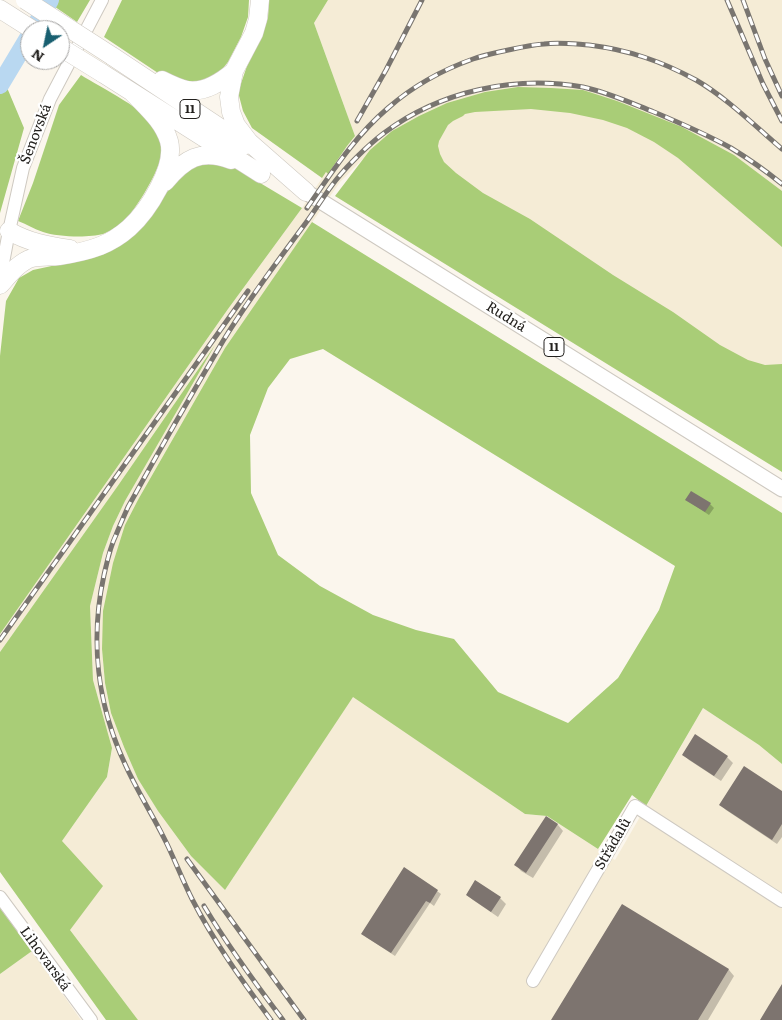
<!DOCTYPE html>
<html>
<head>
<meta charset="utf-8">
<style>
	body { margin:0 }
	#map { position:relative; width:782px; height:1020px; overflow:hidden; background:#fbf6ed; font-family:Literata,serif }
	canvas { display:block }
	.north { position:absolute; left:20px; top:20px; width:50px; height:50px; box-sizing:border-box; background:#fff; border:1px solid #a7a6a5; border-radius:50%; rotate:214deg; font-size:14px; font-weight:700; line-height:20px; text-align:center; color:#23211e }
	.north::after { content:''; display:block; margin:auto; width:18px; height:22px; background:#185f70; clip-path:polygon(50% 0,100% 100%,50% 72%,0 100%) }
</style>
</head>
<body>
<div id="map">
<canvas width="782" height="1020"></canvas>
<div class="north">N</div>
</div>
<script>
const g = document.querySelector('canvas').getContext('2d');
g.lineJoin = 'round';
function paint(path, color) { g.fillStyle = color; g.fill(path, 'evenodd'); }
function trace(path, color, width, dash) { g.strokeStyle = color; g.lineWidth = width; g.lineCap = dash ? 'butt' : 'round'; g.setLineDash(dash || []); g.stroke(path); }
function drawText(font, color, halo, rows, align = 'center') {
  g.font = font + ' Literata,serif'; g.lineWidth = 4.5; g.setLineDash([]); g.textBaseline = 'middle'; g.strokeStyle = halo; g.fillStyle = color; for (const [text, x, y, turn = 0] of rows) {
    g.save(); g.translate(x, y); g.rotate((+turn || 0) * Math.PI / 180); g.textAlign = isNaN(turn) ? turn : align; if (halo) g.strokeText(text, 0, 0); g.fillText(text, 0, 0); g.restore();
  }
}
const industrial = new Path2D(`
	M 328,0 L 782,0 L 782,435 L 363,159 L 340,182 L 225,348 L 139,498 L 102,649 L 105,683 L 111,713 L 124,747 L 138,779 L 158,811 L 191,856 L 225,890 L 353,696 L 525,814 L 547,816 L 615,860 L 703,708 L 759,745 L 782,764 L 782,1020 L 138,1020 L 70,930 L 62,841 L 107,777 L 112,749 L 93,680 L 90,605 L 103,553 L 113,526 L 125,501 L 210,352 L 117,487 L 0,652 L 0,634 L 228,309 L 302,208 L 326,172 L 328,173 L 347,146 L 355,136 L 314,23 Z
	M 32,951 L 81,1020 L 0,1020 L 0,974 Z`);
const forest = new Path2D(`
	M 45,0 L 90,0 L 77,22 Z
	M 122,0 L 249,0 L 248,17 L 241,37 L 228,62 L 220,72 L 206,80 L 191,82 L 167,79 L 104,37 Z
	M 269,0 L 328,0 L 314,23 L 355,136 L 347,146 L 328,174 L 326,172 L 322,178 L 252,128 L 243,111 L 238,92 L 247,66 L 260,40 L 268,18 Z
	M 0,71 L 24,128 L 0,213 Z
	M 81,75 C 100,87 149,111 158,130 C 163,138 163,151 160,160 C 156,176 135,211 123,222 C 118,226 109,232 103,234 C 89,238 57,237 43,232 C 34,229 26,224 18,221 L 33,183 L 59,105 Z
	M 518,87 L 551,88 L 583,90 L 617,101 L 682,127 L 734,155 L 782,191 L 782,247 L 678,158 L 654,142 L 627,128 L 603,120 L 570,113 L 531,109 L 475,112 L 465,114 L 463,116 L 453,121 L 448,125 L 439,141 L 438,146 L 440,154 L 444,162 L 456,173 L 483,193 L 530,219 L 613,275 L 673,312 L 720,345 L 748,360 L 765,365 L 782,364 L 782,472 L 335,196 L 370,150 L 392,131 L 419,116 L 447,103 L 485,92 Z
	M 195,162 L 230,165 L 302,208 L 228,309 L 0,634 L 0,356 L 6,301 L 19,278 L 33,270 L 84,259 L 136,231 L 183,172 Z
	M 312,222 L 782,513 L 782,764 L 759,745 L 703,708 L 646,806 L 632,795 L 598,849 L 547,816 L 525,814 L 353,697 L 225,890 L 191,856 L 158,811 L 138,779 L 124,747 L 111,713 L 105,683 L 102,649 L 103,611 L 113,563 L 125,525 L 139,498 L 225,348 ZM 323,349 L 675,566 L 659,610 L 618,678 L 568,723 L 498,692 L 454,639 L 416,630 L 373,615 L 320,586 L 278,555 L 251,493 L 250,435 L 268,388 L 290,359 Z
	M 215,345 L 125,501 L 113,526 L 103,553 L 90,606 L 93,680 L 112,748 L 107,777 L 62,841 L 103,886 L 70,930 L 138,1020 L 106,1020 L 0,872 L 0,652 L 117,487 Z
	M 0,908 L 32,951 L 0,974 Z`);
const shadow = new Path2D(`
	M 687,500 L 710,504 L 714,508 L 709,515 L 691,503 Z
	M 683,754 L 727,757 L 733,763 L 721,781 L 689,760 Z
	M 782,793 L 782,837 L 777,844 L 726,810 L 720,804 Z
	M 547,818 L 558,825 L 563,831 L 533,878 L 521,871 L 516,865 Z
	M 437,891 L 441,894 L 434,906 L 430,903 L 395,956 L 366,937 Z
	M 467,895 L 500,898 L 506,904 L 498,917 L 473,900 Z
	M 622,905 L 729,970 L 734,976 L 708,1020 L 552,1020 Z`);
const river = new Path2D(`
	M 33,30 L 50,0
	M 0,85 L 30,35`);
const building = new Path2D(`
	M 691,491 L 711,503 L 705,512 L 685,500 Z
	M 695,734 L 728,756 L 714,776 L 682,755 Z
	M 744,766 L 782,791 L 782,824 L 772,840 L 719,805 Z
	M 546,816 L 558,824 L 526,873 L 514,865 Z
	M 404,867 L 438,890 L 430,903 L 426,901 L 391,953 L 361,934 Z
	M 475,880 L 501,897 L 491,912 L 466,895 Z
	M 622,904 L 729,969 L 698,1020 L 551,1020 Z
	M 782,984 L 782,1020 L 760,1020 L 769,1005 Z`);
const minor = new Path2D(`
	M 0,279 L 9,231 L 23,168 L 50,99 L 102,0
	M 0,897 L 91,1020
	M 533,981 L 635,806 L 782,901`);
const major = new Path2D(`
	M 306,192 L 782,489`);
const highway = new Path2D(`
	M 260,0 L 258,19 L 254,33 L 234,71 L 229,97 L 231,112 L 236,125 L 249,142 L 306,192
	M 0,9 L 33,30
	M 112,56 L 246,145
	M 102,73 L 261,174
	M 162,80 C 170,84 178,88 187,90 C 205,93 221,82 234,71
	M 165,182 C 184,159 201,148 231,160
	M 9,231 C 28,242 48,246 70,249
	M 0,285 C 9,275 19,262 32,258 C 41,256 50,257 59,256 C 72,254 87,251 100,246 C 110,242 120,236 129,228 C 148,211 176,167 169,141 C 163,121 147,108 133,93`);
const rail = new Path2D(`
	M 727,0 L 763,84 L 782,121
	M 743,0 L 765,59 L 782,96
	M 357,121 L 386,70 L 422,0
	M 307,208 C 332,172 355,136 388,108 C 413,86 442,70 473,59 C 481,56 490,54 499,52 C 514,49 528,45 544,44 C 559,42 574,44 589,45 C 629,50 661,61 696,80 C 727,98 755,126 782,149
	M 0,640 L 248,291
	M 187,859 L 304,1020
	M 204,906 C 228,946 255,983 283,1020
	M 271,1020 C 243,982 214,942 192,899 C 183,881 176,863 167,844 C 154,817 137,791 125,764 C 97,704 90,639 104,575 C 107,562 110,547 116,535 C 120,525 124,516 128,507 C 159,451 191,395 223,341 C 248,300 277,262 305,224 C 316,209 325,194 336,180 C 348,165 368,145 384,133 C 440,91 514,75 583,87 C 607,92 631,103 654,112 C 680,123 706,134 731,148 C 749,159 766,171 782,184`);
const highwayBridge = new Path2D(`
	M 25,0 L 112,56
	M 60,47 L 102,73`);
const shields = [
	[190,109,20],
	[554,347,20]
];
const shieldNames = [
	["11",190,109],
	["11",554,347]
];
const streetNames = [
	["Šenovská",36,134,-69],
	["Rudná",506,317,32],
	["Střádalů",613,844,-60],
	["Lihovarská",45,959,54]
];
paint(industrial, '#f5ecd6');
paint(forest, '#a9cd77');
paint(shadow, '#0003');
trace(river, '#b9d8f1', 18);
paint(building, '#7d746f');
trace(minor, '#cec9c1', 14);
trace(major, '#cec9c1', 17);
trace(highway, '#cec9c1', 19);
trace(minor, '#fff', 12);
trace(major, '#fff', 15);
trace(highway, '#fff', 18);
trace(rail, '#797570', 5);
trace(rail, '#fff', 3, [9]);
trace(highwayBridge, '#cec9c1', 19, []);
trace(highwayBridge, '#fff', 18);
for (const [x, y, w] of shields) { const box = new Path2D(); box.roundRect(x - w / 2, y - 9.5, w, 19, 4); g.fillStyle = '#fff'; g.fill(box); trace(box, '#23211e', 1); }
drawText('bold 12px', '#23211e', null, shieldNames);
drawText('14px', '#23211e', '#fff', streetNames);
</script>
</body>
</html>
